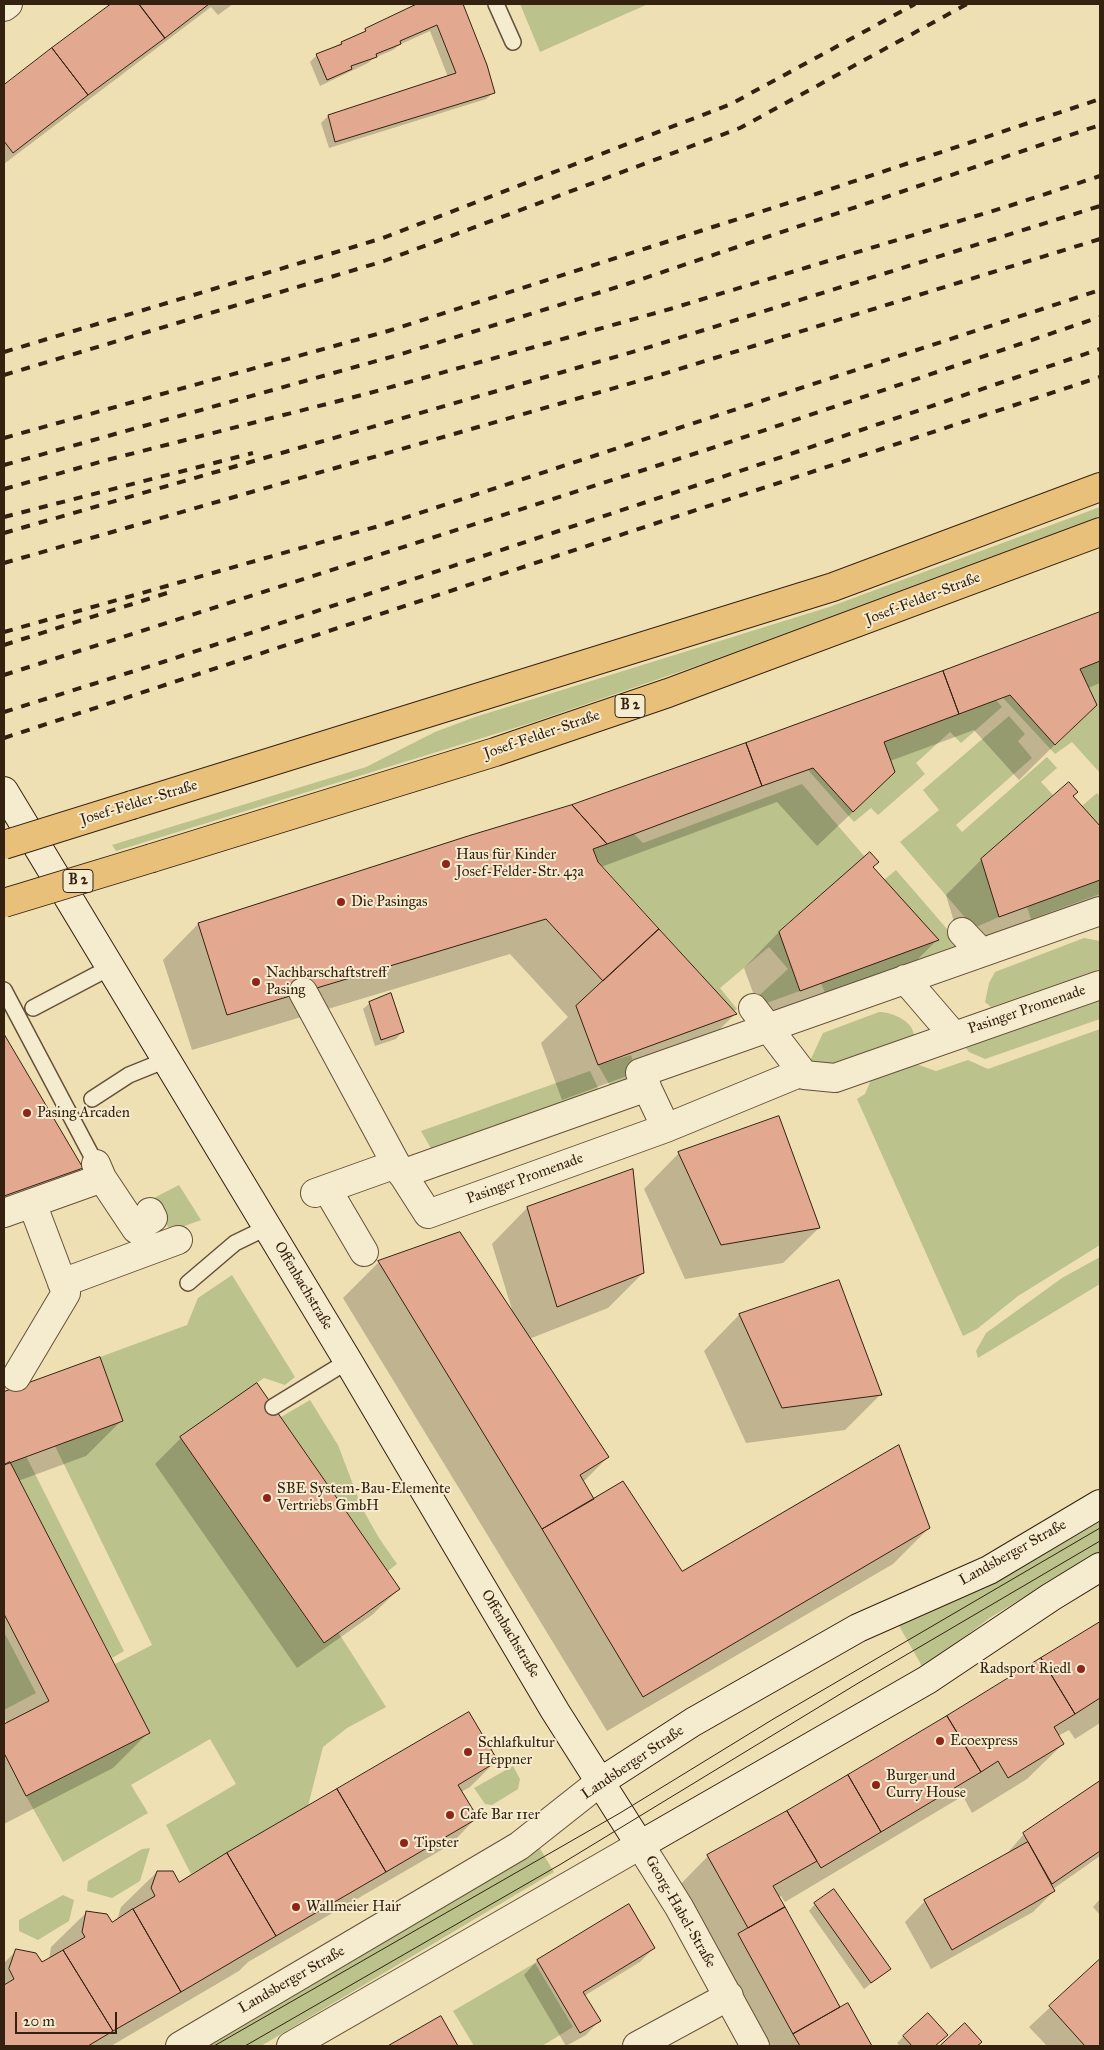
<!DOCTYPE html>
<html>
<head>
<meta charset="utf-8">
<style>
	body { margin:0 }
	#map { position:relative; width:1104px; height:2050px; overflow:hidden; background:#efe0b4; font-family:"IM FELL Great Primer",serif }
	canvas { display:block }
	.frame { position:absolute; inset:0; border:5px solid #352110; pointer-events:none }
	.scale { position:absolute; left:15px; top:2012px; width:102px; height:22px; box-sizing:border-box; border:2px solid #352110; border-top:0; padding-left:6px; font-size:15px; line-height:18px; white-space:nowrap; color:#352110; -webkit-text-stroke:4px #f5ebce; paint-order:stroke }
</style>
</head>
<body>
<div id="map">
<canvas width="1104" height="2050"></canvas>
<div class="frame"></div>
<div class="scale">20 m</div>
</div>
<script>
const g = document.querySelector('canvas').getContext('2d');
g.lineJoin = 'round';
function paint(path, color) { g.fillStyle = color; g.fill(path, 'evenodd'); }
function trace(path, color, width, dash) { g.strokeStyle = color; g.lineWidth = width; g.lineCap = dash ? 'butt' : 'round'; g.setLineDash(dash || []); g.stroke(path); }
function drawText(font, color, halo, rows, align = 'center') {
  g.font = font + ' "IM FELL Great Primer",serif'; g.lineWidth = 4; g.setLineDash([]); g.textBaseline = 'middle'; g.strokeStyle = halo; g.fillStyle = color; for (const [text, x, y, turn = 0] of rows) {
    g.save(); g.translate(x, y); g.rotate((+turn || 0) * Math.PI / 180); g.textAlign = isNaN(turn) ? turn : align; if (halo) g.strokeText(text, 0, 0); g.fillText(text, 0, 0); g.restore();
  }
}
const green = new Path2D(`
	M 520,4 L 648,4 L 540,52 Z
	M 1100,507 L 1100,516 L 705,663 L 534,722 L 116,851 L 112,845 L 366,767 L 435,732 L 475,717 L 829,607 Z
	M 1100,661 L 1100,773 L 1072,742 L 1055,754 L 1003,698 L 1010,695 L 1056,745 L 1097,705 L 1080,669 Z
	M 996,700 L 1002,707 L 961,743 L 950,732 L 916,763 L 925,774 L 878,815 L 871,808 L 854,822 L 808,770 L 813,768 L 895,772 L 884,742 Z
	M 1009,716 L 1025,734 L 1018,741 L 1032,758 L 956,825 L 962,832 L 1047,757 L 1057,768 L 1041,782 L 1053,795 L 981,859 L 999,917 L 974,928 L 900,842 L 939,810 L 923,790 Z
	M 802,784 L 865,857 L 779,931 L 800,991 L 758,1006 L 753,1001 L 788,969 L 769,947 L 720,988 L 737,1009 L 734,1011 L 598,861 L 593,849 L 634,834 L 643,843 Z
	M 1097,793 L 1100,797 L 1100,826 L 1082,806 Z
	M 896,870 L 960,944 L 825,993 L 821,983 L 884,880 Z
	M 1100,880 L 1100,894 L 1031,919 L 1027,907 Z
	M 1084,938 L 1100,941 L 1100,969 L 991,1007 L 985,1002 L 989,983 L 995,972 Z
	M 1100,999 L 1100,1019 L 985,1059 L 969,1052 L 963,1045 Z
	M 879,1012 C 893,1012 914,1022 914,1036 L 816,1071 L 809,1063 L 823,1033 Z
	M 1100,1029 L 1100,1245 L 1018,1296 L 977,1329 L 963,1336 L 857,1099 L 865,1094 L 871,1080 L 916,1064 L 936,1071 L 968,1060 L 988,1069 Z
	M 631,1055 L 639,1078 L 612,1089 L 598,1065 Z
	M 590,1071 L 603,1098 L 437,1159 L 421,1131 Z
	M 179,1185 L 201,1220 L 171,1231 L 150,1200 Z
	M 1100,1257 L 1100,1284 L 978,1358 L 976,1351 L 986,1333 L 1062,1278 Z
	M 232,1275 L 295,1377 L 285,1385 L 264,1378 L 180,1437 L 323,1642 L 338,1632 L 386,1707 L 347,1728 L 323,1747 L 308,1806 L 191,1874 L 166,1825 L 236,1784 L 210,1739 L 131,1785 L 148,1813 L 63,1862 L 26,1796 L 149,1733 L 115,1664 L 152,1645 L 55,1446 L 123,1421 L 100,1357 L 187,1325 L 198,1298 Z
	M 310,1400 L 338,1445 L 362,1508 L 379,1538 L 397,1564 L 388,1571 L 281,1417 Z
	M 26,1456 L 124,1651 L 112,1658 L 10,1462 Z
	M 1100,1517 L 1100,1552 L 991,1617 L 923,1668 L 898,1624 Z
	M 4,1632 L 36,1693 L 4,1710 Z
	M 513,1766 L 520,1779 L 518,1789 L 492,1805 L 485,1804 L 474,1788 Z
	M 539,1847 L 554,1872 L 261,2046 L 205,2046 Z
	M 150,1848 L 140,1881 L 112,1898 L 87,1891 L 88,1881 L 142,1849 Z
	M 63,1895 L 74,1900 L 69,1921 L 38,1940 L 19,1931 L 19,1920 Z
	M 535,1963 L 573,2027 L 542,2046 L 474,2046 L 453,2011 Z`);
const shadow = new Path2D(`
	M 113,4 L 233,4 L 218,15 L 211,7 L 4,164 L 4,86 Z
	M 420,4 L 461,4 L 486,65 L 493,93 L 486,99 L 329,148 L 321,123 L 328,116 L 448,77 L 430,31 L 399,45 L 393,50 L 374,58 L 368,63 L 320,86 L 310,62 L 317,55 Z
	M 1100,613 L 1100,683 L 1088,688 L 1095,705 L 1019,780 L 974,730 L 890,761 L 858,807 L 817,846 L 777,802 L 601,867 L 735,1014 L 700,1049 L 562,1100 L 541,1043 L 568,1017 L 510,954 L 192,1050 L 163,960 L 198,924 L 573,806 Z
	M 1072,797 L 1100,828 L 1100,902 L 963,952 L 946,895 L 981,860 Z
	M 872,868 L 937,940 L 902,975 L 765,1025 L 744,968 L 779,932 Z
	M 370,1003 L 402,1032 L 396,1039 L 375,1046 L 363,1009 Z
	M 4,1037 L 82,1168 L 61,1188 L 4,1209 Z
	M 679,1153 L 819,1228 L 783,1263 L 685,1279 L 644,1189 Z
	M 632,1171 L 643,1273 L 608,1308 L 529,1339 L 608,1457 L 583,1482 L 593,1500 L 681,1573 L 929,1528 L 893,1564 L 607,1731 L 343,1298 L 379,1262 L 459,1233 L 513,1313 L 492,1244 L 527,1208 Z
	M 838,1282 L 880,1395 L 845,1430 L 746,1443 L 704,1351 L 739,1315 Z
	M 99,1358 L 121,1421 L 86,1456 L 18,1481 L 148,1733 L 113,1768 L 4,1824 L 4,1725 L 7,1724 L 4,1717 L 4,1393 Z
	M 181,1438 L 399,1589 L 372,1615 L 297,1668 L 155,1464 Z
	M 1100,1623 L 1100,1723 L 1075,1739 L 1069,1730 L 1058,1736 L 1063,1744 L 1027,1779 L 972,1813 L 963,1796 L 785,1902 L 781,1896 L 778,1898 L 839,2009 L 848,2005 L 870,2046 L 759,2046 L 673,1892 L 708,1856 L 788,1813 Z
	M 496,1761 L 470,1787 L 461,1792 L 476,1818 L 450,1845 L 248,1962 L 239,1971 L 111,2046 L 4,2046 L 4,1963 L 16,1951 L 41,1964 L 49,1960 L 51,1947 L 87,1912 L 111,1924 L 117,1920 L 121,1907 L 157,1872 L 179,1883 Z
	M 1100,1782 L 1100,1856 L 1053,1889 L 1054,1891 L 1033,1912 L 931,1969 L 905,1922 L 925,1901 L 1004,1857 L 1024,1834 Z
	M 1100,1899 L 1100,1915 L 1093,1907 Z
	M 815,1904 L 889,1969 L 864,1989 L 809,1911 Z
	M 628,1906 L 654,1948 L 640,1962 L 584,1996 L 599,2021 L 586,2035 L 566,2046 L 524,1975 L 537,1961 Z
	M 1100,1961 L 1100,2046 L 1047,2046 L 1029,2027 Z
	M 440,2017 L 457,2046 L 390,2046 Z
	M 904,2036 L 939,2042 L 934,2046 L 900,2046 L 897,2043 Z`);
const building = new Path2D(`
	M 111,4 L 139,4 L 165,38 L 88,95 L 52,48 Z
	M 139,4 L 209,4 L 165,38 Z
	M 417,4 L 463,4 L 487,65 L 495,93 L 335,142 L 328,115 L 456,73 L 437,25 L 400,41 L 401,44 L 376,54 L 377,57 L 351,66 L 352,69 L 327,80 L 316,54 L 342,44 L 341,42 L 366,31 L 365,29 Z
	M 52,48 L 88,95 L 13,153 L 4,141 L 4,85 Z
	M 1100,612 L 1100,661 L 1080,669 L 1097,705 L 1055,745 L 1010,695 L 959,714 L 943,671 Z
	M 943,671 L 959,714 L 884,742 L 895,772 L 853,812 L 813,768 L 762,786 L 746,743 Z
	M 746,743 L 762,786 L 634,834 L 607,844 L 572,805 Z
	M 1069,782 L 1078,792 L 1073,796 L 1100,826 L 1100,880 L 999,917 L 981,859 Z
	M 572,805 L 607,844 L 593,849 L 598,862 L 659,929 L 603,981 L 546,919 L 227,1015 L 198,923 L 468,836 Z
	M 870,852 L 879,862 L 873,867 L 939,940 L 800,991 L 779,932 Z
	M 659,929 L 737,1014 L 598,1065 L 576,1006 Z
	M 391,993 L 404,1032 L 381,1040 L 369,1002 Z
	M 4,1034 L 83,1168 L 4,1196 Z
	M 779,1116 L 820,1228 L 721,1245 L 678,1152 Z
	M 633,1169 L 644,1273 L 557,1307 L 527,1207 Z
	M 460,1232 L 609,1457 L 580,1475 L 594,1499 L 542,1529 L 378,1261 Z
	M 839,1280 L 882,1395 L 782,1408 L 739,1314 Z
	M 100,1357 L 123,1421 L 4,1465 L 4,1392 Z
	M 257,1383 L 400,1589 L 324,1643 L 180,1437 Z
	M 899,1445 L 930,1528 L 643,1697 L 542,1529 L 623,1481 L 682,1571 Z
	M 10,1462 L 150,1733 L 26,1796 L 4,1753 L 4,1724 L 49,1701 L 4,1614 L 4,1465 Z
	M 1100,1622 L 1100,1698 L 1075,1714 L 1041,1658 Z
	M 1041,1658 L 1075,1714 L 1054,1727 L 1064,1744 L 1008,1778 L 998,1761 L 981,1772 L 947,1716 Z
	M 469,1712 L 498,1761 L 458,1785 L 478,1818 L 386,1872 L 337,1789 Z
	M 947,1716 L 981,1772 L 881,1832 L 848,1775 Z
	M 848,1775 L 881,1832 L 821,1868 L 787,1811 Z
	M 1100,1781 L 1100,1851 L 1052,1884 L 1023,1833 Z
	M 337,1789 L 386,1872 L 276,1936 L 227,1853 Z
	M 787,1811 L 817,1861 L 773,1886 L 785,1907 L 748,1928 L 707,1855 Z
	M 1028,1842 L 1055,1891 L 952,1950 L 924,1900 Z
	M 227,1853 L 276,1936 L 181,1992 L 133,1909 L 155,1896 L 151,1888 L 157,1871 L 173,1871 L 179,1882 Z
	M 834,1889 L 891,1969 L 871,1983 L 814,1903 Z
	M 629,1904 L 655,1948 L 583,1992 L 601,2021 L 580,2033 L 537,1960 Z
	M 785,1907 L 840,2007 L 793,2034 L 738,1934 Z
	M 133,1909 L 181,1992 L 113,2031 L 63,1950 L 85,1937 L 82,1932 L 86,1911 L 107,1914 L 112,1922 Z
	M 16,1949 L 36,1953 L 42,1962 L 63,1950 L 113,2031 L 88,2046 L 4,2046 L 4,1985 L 14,1979 L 9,1969 Z
	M 1100,1959 L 1100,2046 L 1085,2046 L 1049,2006 Z
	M 848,2003 L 872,2046 L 800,2046 L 793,2034 Z
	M 928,2013 L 948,2035 L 935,2046 L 912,2046 L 903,2036 Z
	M 441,2016 L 458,2046 L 388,2046 Z
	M 965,2023 L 982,2042 L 977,2046 L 940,2046 Z`);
const lane = new Path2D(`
	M 496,4 L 513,42
	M 4,990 L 96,1164
	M 33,1008 L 111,967
	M 92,1099 L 129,1075 L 166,1060
	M 188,1283 L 235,1243 L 268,1227
	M 273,1407 L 348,1361`);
const street = new Path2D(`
	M 4,7 L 8,4
	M 962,932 L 981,952
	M 905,979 L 954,1036
	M 303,992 L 396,1164 L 428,1214 L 666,1128 L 640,1073 L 1100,911
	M 753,1008 L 802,1072
	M 666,1128 L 802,1072 L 804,1075 L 835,1078 L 1100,985
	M 402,1174 L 647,1087
	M 102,1178 L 136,1229 L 153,1218 L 150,1212
	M 327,1189 L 364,1252
	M 315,1193 L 396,1164
	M 4,1213 L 102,1178 L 96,1164
	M 62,1283 L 178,1240
	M 16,1377 L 66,1293 L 32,1203
	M 180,2046 L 519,1846 L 600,1782
	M 291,2046 L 640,1845 L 679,1907 L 755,2046
	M 637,2046 L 729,1996`);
const secondary = new Path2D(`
	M 4,791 L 348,1361 L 555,1711 L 640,1845 L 927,1680 L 1051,1597 L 1100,1567
	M 600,1782 L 693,1722 L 858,1628 L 989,1570 L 1100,1504`);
const primary = new Path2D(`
	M 132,805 L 833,587 L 1100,487
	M 152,858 L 495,752 L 668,693 L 1100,532`);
const tram = new Path2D(`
	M 214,2046 L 620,1813 L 775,1718 L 1100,1528
	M 245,2046 L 561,1864 L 860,1682 L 1100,1541`);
const rail = new Path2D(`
	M 4,352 L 383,238 L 731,104 L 915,4
	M 4,375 L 384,261 L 740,128 L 967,4
	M 4,438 L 388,331 L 819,193 L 1100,99
	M 4,465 L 398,355 L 627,284 L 1100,125
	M 4,489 L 107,460 L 366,394 L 670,309 L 1009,206 L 1100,176
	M 4,517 L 253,453
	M 4,533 L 653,346 L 1100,206
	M 4,563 L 663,374 L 1100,239
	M 4,632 L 386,524 L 1100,290
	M 4,645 L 167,593
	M 4,675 L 706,450 L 1100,317
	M 4,712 L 163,662 L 755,466 L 1100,349
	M 4,738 L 1100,377`);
const primaryBridge = new Path2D(`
	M 4,845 L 132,805
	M 4,903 L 152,858`);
const markers = [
	[446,864,5,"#8f2418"],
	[341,902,5,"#8f2418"],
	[256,982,5,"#8f2418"],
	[27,1113,5,"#8f2418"],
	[267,1498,5,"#8f2418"],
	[1081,1669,5,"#8f2418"],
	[940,1741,5,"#8f2418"],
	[468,1752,5,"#8f2418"],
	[876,1785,5,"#8f2418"],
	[450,1815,5,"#8f2418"],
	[404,1843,5,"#8f2418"],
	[296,1907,5,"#8f2418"]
];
const shields = [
	[630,706,30],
	[78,881,30]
];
const shieldNames = [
	["B 2",630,706],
	["B 2",78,881]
];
const streetNames = [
	["Josef-Felder-Straße",923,599,-21],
	["Josef-Felder-Straße",542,735,-19],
	["Josef-Felder-Straße",139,803,-17],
	["Pasinger Promenade",1027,1010,-19],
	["Pasinger Promenade",525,1179,-20],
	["Offenbachstraße",303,1286,59],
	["Landsberger Straße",1013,1553,-29],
	["Offenbachstraße",510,1634,59],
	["Landsberger Straße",633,1763,-34],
	["Georg-Habel-Straße",680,1912,60],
	["Landsberger Straße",292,1980,-30]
];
const poiNames = [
	["Haus für Kinder",456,855],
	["Josef-Felder-Str. 43a",456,872],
	["Die Pasingas",351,902],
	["Nachbarschaftstreff",266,973],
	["Pasing",266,990],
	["Pasing Arcaden",37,1113],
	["SBE System-Bau-Elemente",277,1489],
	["Vertriebs GmbH",277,1506],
	["Radsport Riedl",1071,1669,"right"],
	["Ecoexpress",950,1741],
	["Schlafkultur",478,1743],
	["Heppner",478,1760],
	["Burger und",886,1776],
	["Curry House",886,1793],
	["Cafe Bar 11er",460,1815],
	["Tipster",414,1843],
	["Wallmeier Hair",306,1907]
];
paint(green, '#bbc28b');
paint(shadow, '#0003');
paint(building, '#e3a990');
trace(building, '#352110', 1);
trace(lane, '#645139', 18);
trace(street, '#645139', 30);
trace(secondary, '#352110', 30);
trace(primary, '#352110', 30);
trace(lane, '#f5ebce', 15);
trace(street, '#f5ebce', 28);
trace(secondary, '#f5ebce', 28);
trace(primary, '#e8c07a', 28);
trace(tram, '#352110', 1);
trace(rail, '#352110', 4, [9, 9]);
trace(primaryBridge, '#352110', 30, []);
trace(primaryBridge, '#e8c07a', 28);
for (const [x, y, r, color] of markers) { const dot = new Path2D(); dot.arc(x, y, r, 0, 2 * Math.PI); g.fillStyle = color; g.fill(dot); trace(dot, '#f5ebce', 2); }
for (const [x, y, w] of shields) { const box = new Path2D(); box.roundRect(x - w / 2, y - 11.5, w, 23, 4); g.fillStyle = '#f5ebce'; g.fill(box); trace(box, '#352110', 1); }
drawText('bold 14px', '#352110', null, shieldNames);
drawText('15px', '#352110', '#f5ebce', streetNames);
drawText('15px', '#352110', '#f5ebce', poiNames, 'left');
</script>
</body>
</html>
